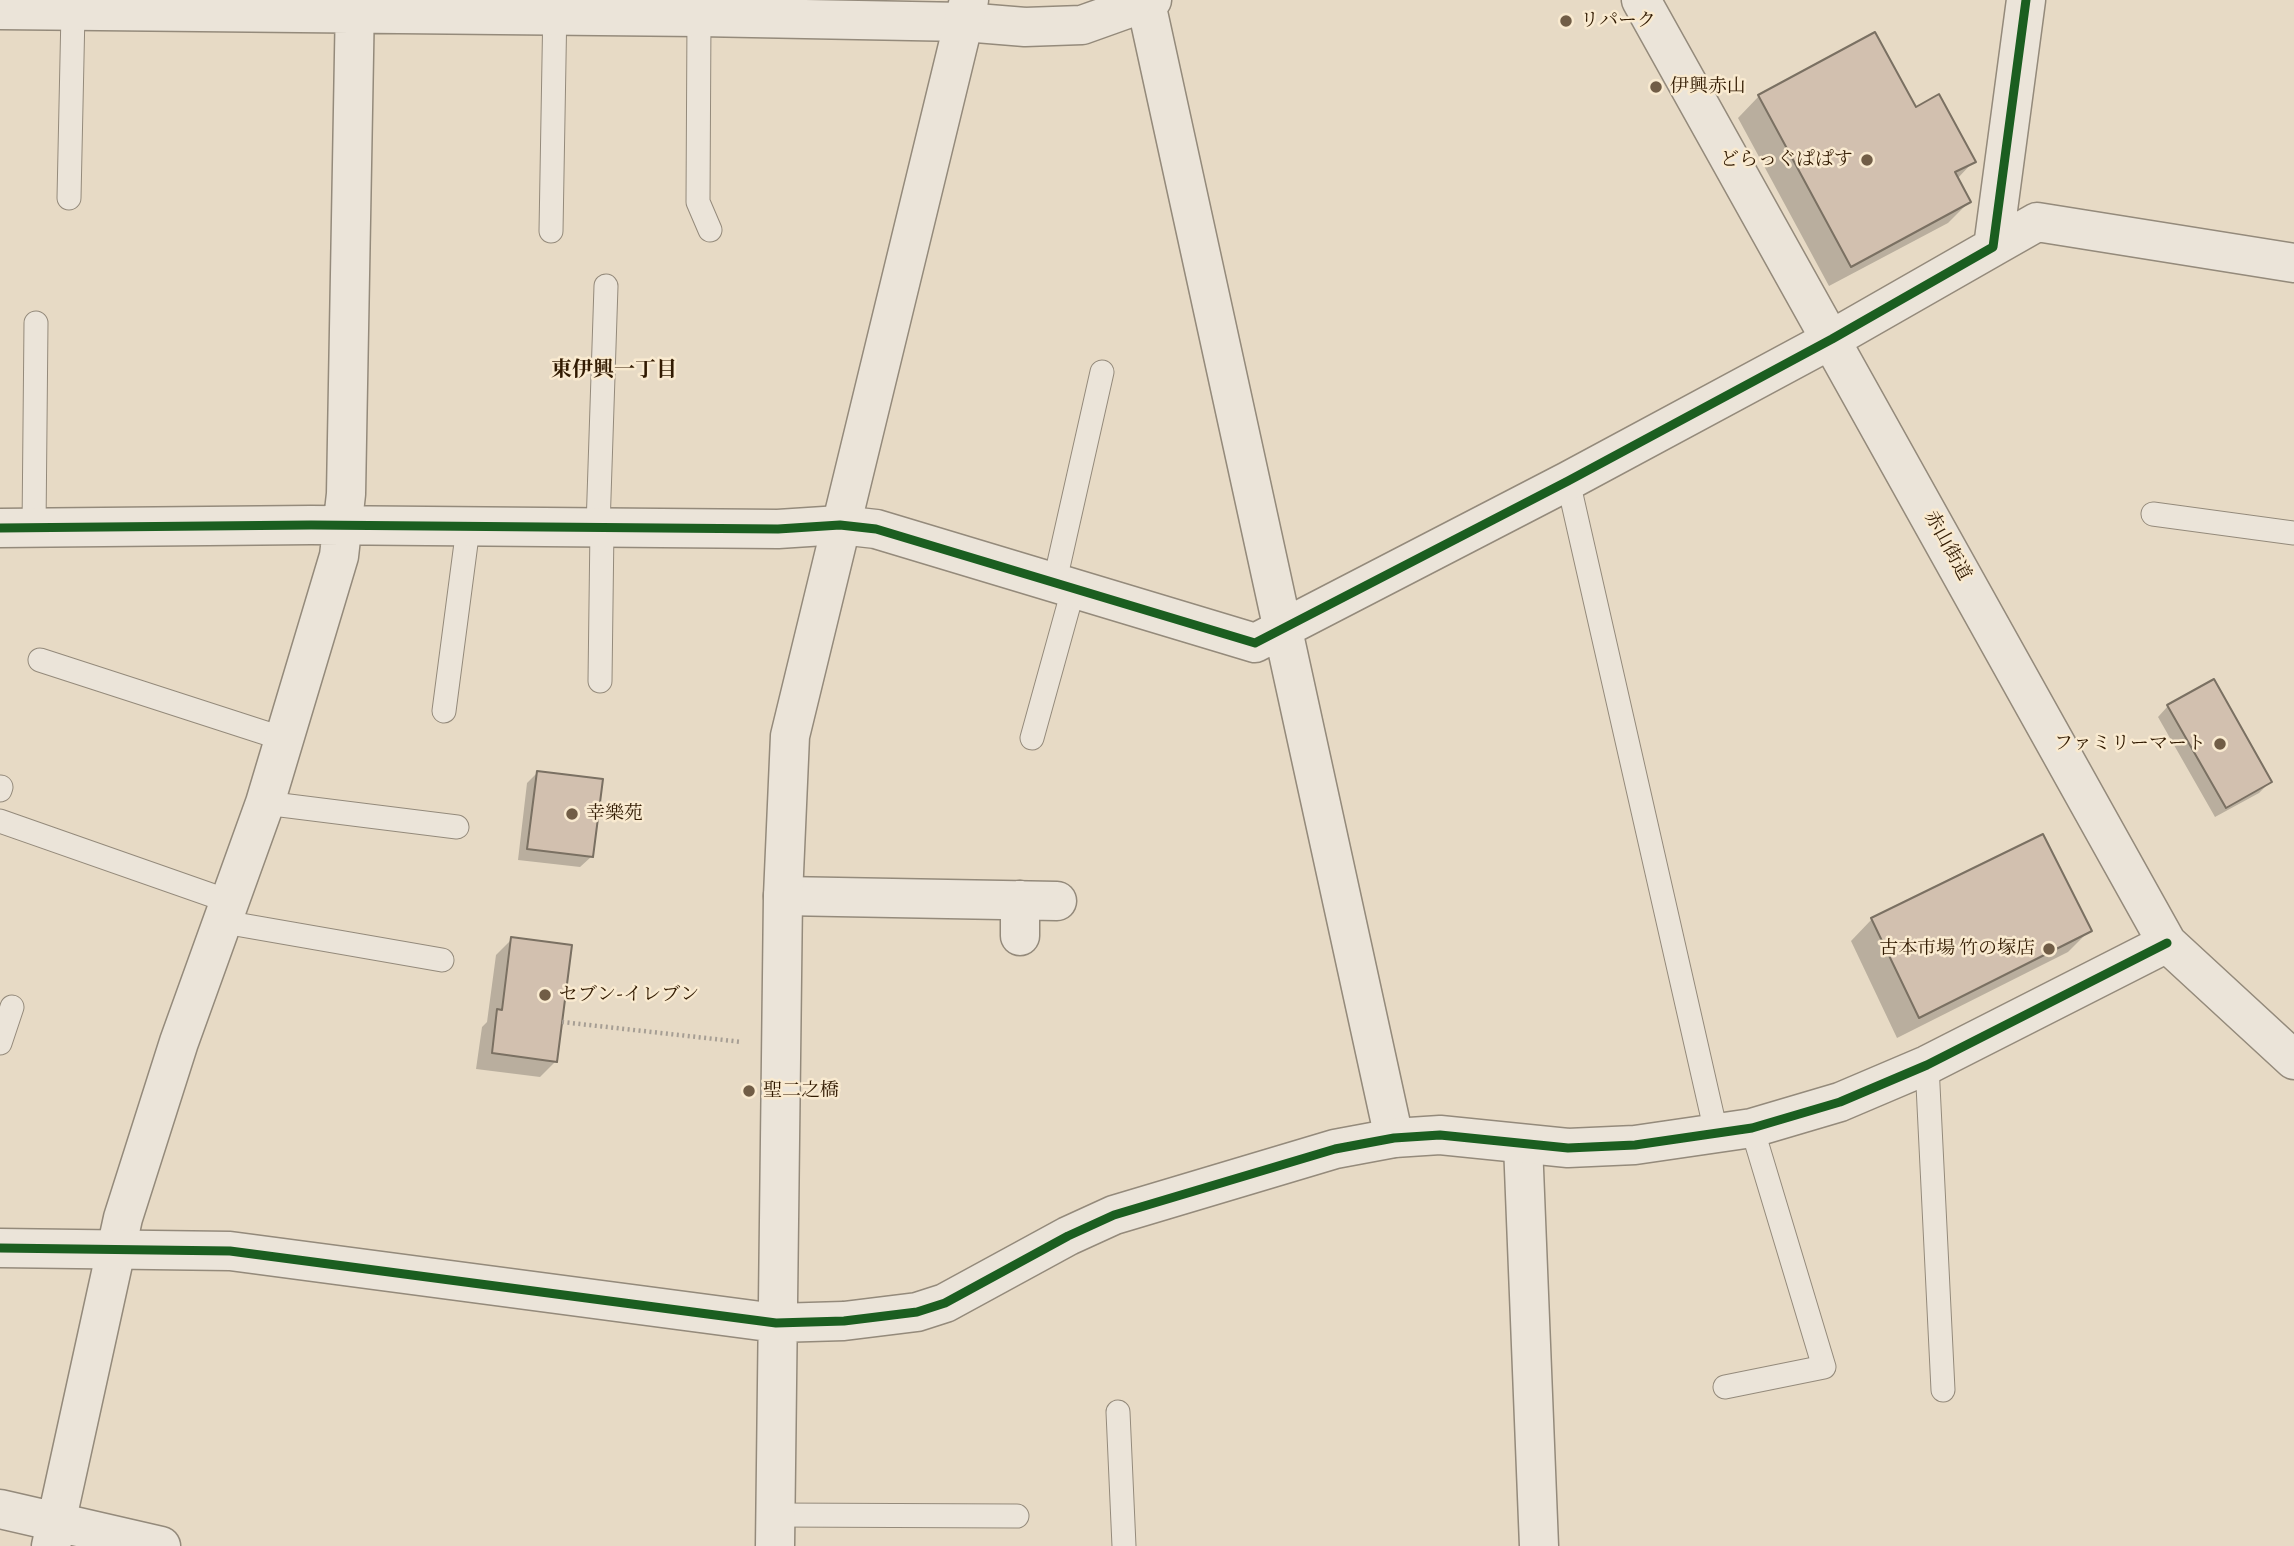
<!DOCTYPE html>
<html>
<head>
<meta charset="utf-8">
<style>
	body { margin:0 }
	canvas { display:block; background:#e7dac5 }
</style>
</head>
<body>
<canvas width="2294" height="1546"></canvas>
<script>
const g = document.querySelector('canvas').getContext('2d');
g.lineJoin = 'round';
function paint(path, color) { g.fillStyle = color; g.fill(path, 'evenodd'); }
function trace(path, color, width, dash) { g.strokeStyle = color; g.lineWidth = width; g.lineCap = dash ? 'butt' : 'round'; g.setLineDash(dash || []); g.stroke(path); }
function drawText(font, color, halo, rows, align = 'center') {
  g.font = font + ' Alegreya,"Noto Serif JP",serif'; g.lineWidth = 5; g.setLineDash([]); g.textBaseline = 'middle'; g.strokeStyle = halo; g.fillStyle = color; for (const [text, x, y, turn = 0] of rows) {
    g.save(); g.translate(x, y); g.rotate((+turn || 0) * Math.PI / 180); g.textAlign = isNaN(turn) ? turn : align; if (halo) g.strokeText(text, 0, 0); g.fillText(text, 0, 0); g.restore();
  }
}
const shadow = new Path2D(`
	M 1759,96 L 1974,161 L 1957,179 L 1969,202 L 1948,223 L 1829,286 L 1738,118 Z
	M 2168,706 L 2270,782 L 2259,793 L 2215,817 L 2158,717 Z
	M 538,772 L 591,857 L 580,867 L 518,860 L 527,783 Z
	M 1872,919 L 2089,931 L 2068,952 L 1897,1038 L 1851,941 Z
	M 512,939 L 556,1061 L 540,1077 L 476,1069 L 482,1027 L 487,1022 L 496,955 Z`);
const building = new Path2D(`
	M 1875,32 L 1916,107 L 1939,94 L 1976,162 L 1955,172 L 1971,202 L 1851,267 L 1758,95 Z
	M 2214,679 L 2272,782 L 2226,808 L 2167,705 Z
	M 537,771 L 603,779 L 593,857 L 527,849 Z
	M 2043,834 L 2092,931 L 1919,1018 L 1871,918 Z
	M 511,937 L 572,945 L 557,1062 L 492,1053 L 497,1009 L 502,1010 Z`);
const path = new Path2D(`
	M 562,1022 L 742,1042`);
const service = new Path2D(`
	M 699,17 L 698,202 L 710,230
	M 69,198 L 73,12
	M 551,231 L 555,3
	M 1568,481 L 1716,1132
	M 2153,514 L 2294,533
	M 598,527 L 606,286
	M 34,528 L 36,323
	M 1054,585 L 1102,372
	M 40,660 L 284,739
	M 600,681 L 602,527
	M 444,711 L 468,528
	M 1032,738 L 1073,590
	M 0,790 L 1,787
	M 265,803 L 457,827
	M 0,821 L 231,902
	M 224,922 L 442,960
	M 0,1043 L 12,1007
	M 1927,1065 L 1943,1390
	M 1725,1387 L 1824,1367 L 1752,1128
	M 1118,1412 L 1124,1546
	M 773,1515 L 1017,1516`);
const minor = new Path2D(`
	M 1146,3 L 1394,1138
	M 0,10 L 699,17 L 964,22 L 1025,27 L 1082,25 L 1152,0
	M 1993,247 L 2037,222 L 2294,263
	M 0,528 L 311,525 L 778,529 L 840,525 L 876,529 L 1255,643 L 1568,481 L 1832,339 L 1993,247 L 2026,0
	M 783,896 L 1057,901
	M 1020,900 L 1020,936
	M 1523,1144 L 1539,1546
	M 0,1509 L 161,1546
	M 51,1546 L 123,1218 L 179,1042 L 265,803 L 339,556 L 346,494 L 355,0`);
const tertiary = new Path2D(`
	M 1641,0 L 2167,943 L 2294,1060
	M 0,1248 L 230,1251 L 776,1323 L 844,1321 L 917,1312 L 945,1303 L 1068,1236 L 1114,1215 L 1335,1149 L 1394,1138 L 1440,1135 L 1568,1148 L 1635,1145 L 1752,1128 L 1840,1102 L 1927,1065 L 2167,943
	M 775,1546 L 783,896 L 790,736 L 969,0`);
const cycleway = new Path2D(`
	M 0,528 L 311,525 L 778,529 L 840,525 L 876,529 L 1255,643 L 1568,481 L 1832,339 L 1993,247 L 2026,0
	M 0,1248 L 230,1251 L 776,1323 L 844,1321 L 917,1312 L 945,1303 L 1068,1236 L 1114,1215 L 1335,1149 L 1394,1138 L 1440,1135 L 1568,1148 L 1635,1145 L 1752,1128 L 1840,1102 L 1927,1065 L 2167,943`);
const markers = [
	[1566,21,7,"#715d46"],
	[1656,87,7,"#715d46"],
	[1867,160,7,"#715d46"],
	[2220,744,7,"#715d46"],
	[572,814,7,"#715d46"],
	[2049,949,7,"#715d46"],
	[545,995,7,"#715d46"],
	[749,1091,7,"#715d46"]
];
const poiNames = [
	["リパーク",1580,21],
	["伊興赤山",1670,87],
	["どらっぐぱぱす",1853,160,"right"],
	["ファミリーマート",2206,744,"right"],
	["幸樂苑",586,814],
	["古本市場 竹の塚店",2035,949,"right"],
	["セブン-イレブン",559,995],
	["聖二之橋",763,1091]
];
const streetNames = [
	["赤山街道",1947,546,61]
];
const neighbourhoodNames = [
	["東伊興一丁目",614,371]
];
paint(shadow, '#0003');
paint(building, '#d2c0af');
trace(building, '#7a7062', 2);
trace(service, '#948a7b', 25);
trace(minor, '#948a7b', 41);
trace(tertiary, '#948a7b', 41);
trace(path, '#a69e94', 4.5, [2, 3.5]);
trace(service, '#ebe4d9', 23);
trace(minor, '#ebe4d9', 38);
trace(tertiary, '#ebe4d9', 38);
trace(cycleway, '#1b5e20', 9);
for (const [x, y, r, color] of markers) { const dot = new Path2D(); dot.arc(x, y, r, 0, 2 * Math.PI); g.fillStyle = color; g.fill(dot); trace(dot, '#f9ead0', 2.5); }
drawText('19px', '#311a01', '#f9ead0', poiNames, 'left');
drawText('19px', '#311a01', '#f9ead0', streetNames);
drawText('bold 21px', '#311a01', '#f9ead0', neighbourhoodNames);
</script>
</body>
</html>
